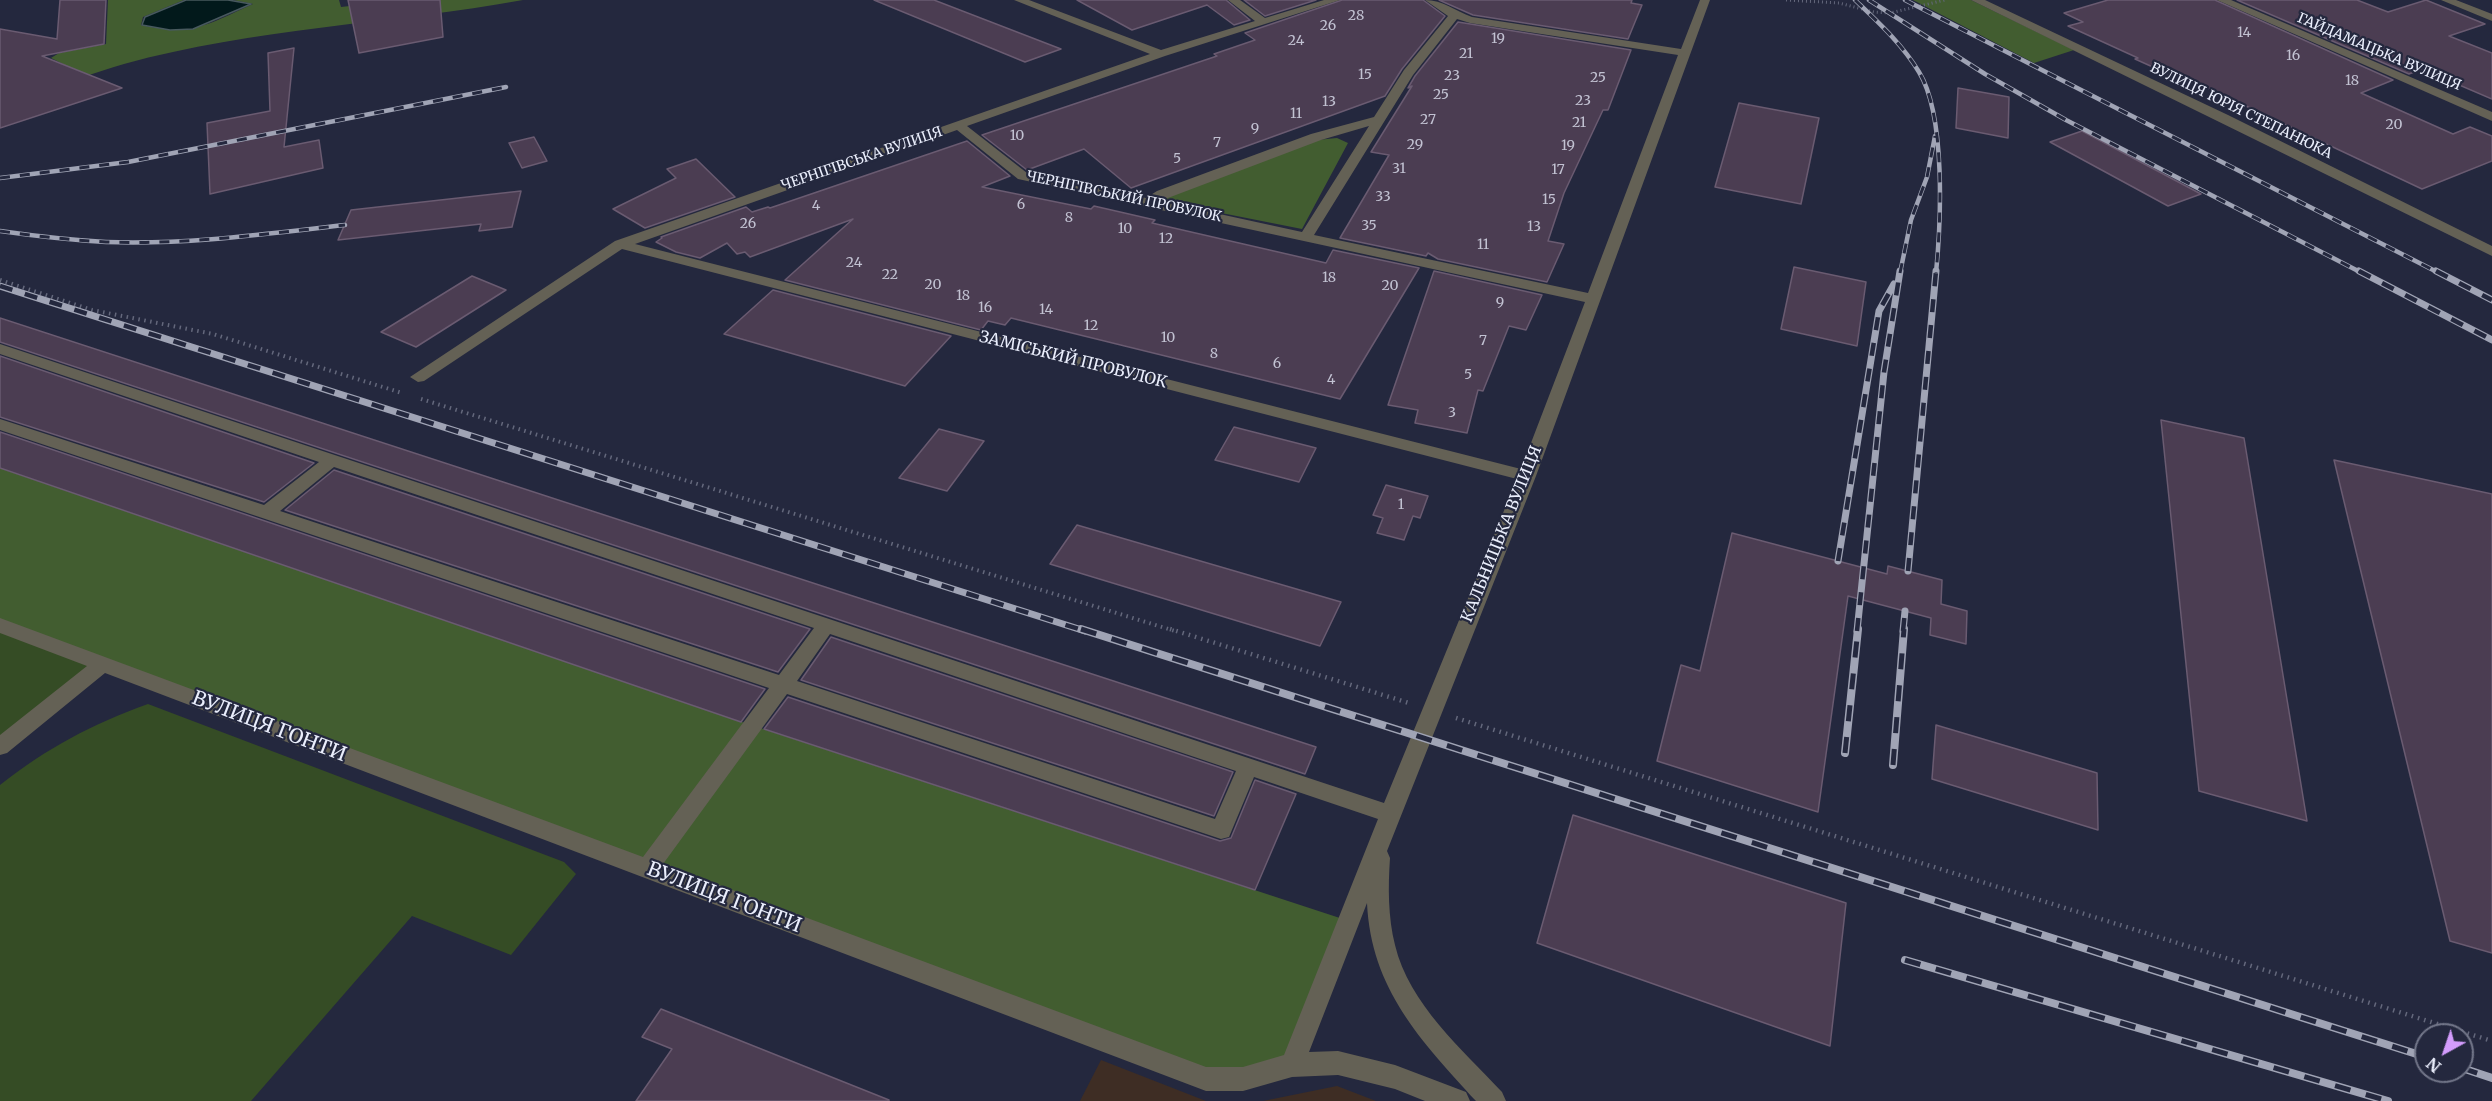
<!DOCTYPE html>
<html>
<head>
<meta charset="utf-8">
<style>
	body { margin:0 }
	#map { position:relative; width:2492px; height:1101px; overflow:hidden; background:#24283e; font-family:Merriweather,serif }
	canvas { display:block }
	.north { position:absolute; left:2414px; top:1023px; width:60px; height:60px; box-sizing:border-box; background:#24283e; border:2px solid #73778a; border-radius:50%; rotate:220deg; font-size:16px; font-weight:700; line-height:24px; text-align:center; color:#eaeefc }
	.north::after { content:''; display:block; margin:auto; width:21px; height:27px; background:#d39cfc; clip-path:polygon(50% 0,100% 100%,50% 72%,0 100%) }
</style>
</head>
<body>
<div id="map">
<canvas width="2492" height="1101"></canvas>
<div class="north">N</div>
</div>
<script>
const g = document.querySelector('canvas').getContext('2d');
g.lineJoin = 'round';
function paint(path, color) { g.fillStyle = color; g.fill(path, 'evenodd'); }
function trace(path, color, width, dash) { g.strokeStyle = color; g.lineWidth = width; g.lineCap = dash ? 'butt' : 'round'; g.setLineDash(dash || []); g.stroke(path); }
function drawText(font, color, halo, rows, align = 'center') {
  g.font = font + ' Merriweather,serif'; g.lineWidth = 4.5; g.setLineDash([]); g.textBaseline = 'middle'; g.strokeStyle = halo; g.fillStyle = color; for (const [text, x, y, turn = 0] of rows) {
    g.save(); g.translate(x, y); g.rotate((+turn || 0) * Math.PI / 180); g.textAlign = isNaN(turn) ? turn : align; if (halo) g.strokeText(text, 0, 0); g.fillText(text, 0, 0); g.restore();
  }
}
const education = new Path2D(`
	M 1101,1060 L 1206,1101 L 1080,1101 Z
	M 1337,1086 L 1376,1101 L 1263,1101 Z`);
const green = new Path2D(`
	M 0,625 L 102,664 L 0,747 Z
	M 148,704 L 564,862 L 576,874 L 511,955 L 412,916 L 251,1101 L 0,1101 L 0,785 C 47,748 92,724 148,704 Z`);
const forest = new Path2D(`
	M 108,0 L 184,0 L 143,17 L 141,25 C 194,36 206,25 253,4 L 233,0 L 339,0 L 341,7 L 377,3 L 380,0 L 523,0 C 391,24 254,28 124,64 C 95,72 66,84 38,94 L 69,67 L 51,58 L 59,53 L 106,44 Z
	M 1913,0 L 1971,0 L 2074,50 L 2034,63 Z
	M 1337,138 L 1348,143 L 1302,229 L 1161,201 L 1169,196 L 1317,140 Z
	M 0,468 L 742,722 L 1349,921 L 1292,1065 L 1206,1079 L 0,625 Z`);
const water = new Path2D(`
	M 186,0 L 228,0 L 251,4 L 193,29 L 170,30 L 142,25 L 145,17 Z`);
const building = new Path2D(`
	M 60,0 L 106,0 L 104,44 L 42,56 L 122,88 L 0,128 L 0,29 L 57,39 Z
	M 348,0 L 440,0 L 443,37 L 359,53 Z
	M 874,0 L 934,0 L 1061,49 L 1025,62 Z
	M 1077,0 L 1226,0 L 1250,20 L 1234,25 L 1207,5 L 1132,30 Z
	M 1244,0 L 1316,0 L 1265,16 Z
	M 1342,0 L 1423,0 L 1445,16 L 1402,69 L 1385,96 L 1131,188 L 1084,149 L 1027,170 L 982,135 L 1217,56 L 1214,54 L 1255,40 L 1245,33 Z
	M 1439,0 L 1632,0 L 1631,3 L 1642,5 L 1628,39 L 1473,15 Z
	M 2108,0 L 2215,0 L 2393,80 L 2361,93 L 2453,134 L 2470,127 L 2492,136 L 2492,161 L 2422,189 L 2180,75 L 2175,77 L 2135,59 L 2138,58 L 2068,26 L 2083,22 L 2064,13 Z
	M 2237,0 L 2357,0 L 2388,12 L 2426,0 L 2485,24 L 2449,36 L 2492,53 L 2492,99 L 2422,69 L 2409,74 Z
	M 1458,22 L 1631,50 L 1608,110 L 1603,110 L 1564,193 L 1548,241 L 1564,244 L 1547,282 L 1438,259 L 1428,253 L 1426,256 L 1340,238 L 1389,155 L 1371,152 L 1412,86 L 1408,88 L 1415,76 Z
	M 294,48 L 284,147 L 319,140 L 323,168 L 210,194 L 207,123 L 270,111 L 268,53 Z
	M 1958,88 L 2009,97 L 2008,138 L 1956,128 Z
	M 1739,103 L 1819,118 L 1801,204 L 1715,187 Z
	M 2082,131 L 2201,194 L 2168,206 L 2050,142 Z
	M 534,137 L 547,161 L 522,168 L 509,143 Z
	M 967,141 L 1010,176 L 982,187 L 1091,209 L 1094,206 L 1155,220 L 1152,223 L 1326,263 L 1333,250 L 1419,268 L 1340,399 L 1011,318 L 1005,325 L 988,321 L 981,330 L 785,280 L 853,219 L 750,257 L 745,252 L 737,254 L 727,243 L 700,258 L 676,252 L 656,242 L 662,238 L 661,237 L 746,207 L 752,212 L 768,207 L 770,208 Z
	M 696,159 L 735,197 L 645,228 L 613,209 L 676,178 L 667,169 Z
	M 521,191 L 512,227 L 479,231 L 481,224 L 338,240 L 351,210 Z
	M 1794,267 L 1866,282 L 1857,346 L 1781,329 Z
	M 1434,271 L 1542,295 L 1526,330 L 1509,326 L 1483,391 L 1478,390 L 1467,433 L 1415,423 L 1418,410 L 1388,405 Z
	M 472,276 L 506,290 L 416,347 L 381,332 Z
	M 773,290 L 951,336 L 905,386 L 724,334 Z
	M 0,318 L 1316,747 L 1305,774 L 0,342 Z
	M 0,356 L 314,463 L 264,502 L 0,417 Z
	M 2161,420 L 2244,438 L 2307,821 L 2199,791 Z
	M 1234,427 L 1316,448 L 1299,482 L 1215,460 Z
	M 939,429 L 984,441 L 947,491 L 899,478 Z
	M 0,432 L 765,689 L 741,722 L 0,468 Z
	M 2334,460 L 2492,494 L 2492,953 L 2450,941 Z
	M 334,470 L 810,629 L 778,672 L 285,510 Z
	M 1386,485 L 1428,496 L 1420,518 L 1413,516 L 1404,540 L 1377,533 L 1383,518 L 1373,515 Z
	M 1077,525 L 1341,602 L 1320,646 L 1050,564 Z
	M 1732,533 L 1887,574 L 1888,566 L 1942,580 L 1941,604 L 1967,611 L 1966,644 L 1930,635 L 1931,618 L 1848,596 L 1818,812 L 1657,761 L 1681,665 L 1700,671 Z
	M 831,637 L 1233,772 L 1214,816 L 801,680 Z
	M 788,697 L 1220,841 L 1231,838 L 1255,780 L 1296,794 L 1255,890 L 764,729 Z
	M 1936,725 L 2097,773 L 2098,830 L 1932,779 Z
	M 1573,815 L 1846,903 L 1830,1046 L 1537,943 Z
	M 661,1009 L 889,1100 L 889,1101 L 636,1101 L 672,1049 L 642,1037 Z`);
const pathFar2 = new Path2D(`
	M 1786,0 L 1839,3 L 1874,12 L 1890,13 L 1945,0`);
const pathFar1 = new Path2D(`
	M 0,280 L 92,310 L 213,334 L 402,393
	M 421,399 L 1175,631`);
const path = new Path2D(`
	M 1170,629 L 1409,703
	M 1456,718 L 2492,1041`);
const minor = new Path2D(`
	M 1014,0 L 1029,0 L 1161,50 L 1255,21 L 1228,0 L 1240,0 L 1265,18 L 1324,0 L 1340,0 L 1165,56 L 967,126 L 1027,173 L 1146,198 L 1157,191 L 1311,134 L 1374,117 L 1404,70 L 1448,16 L 1425,0 C 1443,0 1455,11 1472,17 L 1681,49 L 1700,0 L 1710,0 L 1536,476 L 1387,851 L 1390,858 C 1388,887 1388,917 1395,945 C 1409,1004 1462,1049 1502,1092 L 1506,1101 L 1476,1101 C 1421,1041 1371,989 1367,903 L 1309,1052 L 1338,1051 L 1395,1065 L 1466,1092 L 1470,1101 L 1425,1101 L 1395,1089 L 1338,1075 L 1292,1077 L 1243,1091 L 1206,1091 L 105,673 L 7,753 L 0,755 L 0,735 L 87,666 L 0,633 L 0,618 L 643,857 L 769,688 L 0,430 L 0,419 L 264,505 L 319,462 L 0,354 L 0,344 L 1384,803 L 1517,479 L 622,249 L 424,381 L 418,382 L 410,377 L 615,241 L 1150,54 ZM 1457,19 L 1470,23 L 1678,55 L 1588,293 L 1314,235 L 1413,75 ZM 1369,126 L 1302,232 L 1160,201 L 1321,140 ZM 957,130 L 1018,179 L 1585,302 L 1521,469 L 635,244 ZM 334,467 L 814,628 L 779,675 L 280,511 ZM 830,634 L 1236,771 L 1215,819 L 797,681 ZM 787,694 L 1221,839 L 1229,837 L 1254,777 L 1378,819 L 1284,1055 L 1243,1067 L 1206,1067 L 663,864 Z
	M 1971,0 L 1985,0 L 2228,115 L 2492,246 L 2492,256 Z
	M 2217,0 L 2231,0 L 2492,112 L 2492,121 Z
	M 2441,0 L 2456,0 L 2492,14 L 2492,21 Z`);
const railFar2 = new Path2D(`
	M 1855,0 C 1879,23 1902,44 1919,72 C 1946,116 1941,222 1936,273
	M 1869,0 L 1985,74 L 2066,120 L 2362,273
	M 1905,0 L 2439,273
	M 0,178 L 128,162 L 506,87
	M 0,231 C 35,236 70,240 106,242 C 186,245 266,234 345,225
	M 1900,273 L 1911,220 L 1927,177 L 1935,136`);
const railFar1 = new Path2D(`
	M 2359,271 L 2492,340
	M 2436,271 L 2492,300
	M 0,286 L 1085,631
	M 1838,561 L 1879,311 L 1894,284
	M 1908,571 L 1936,271
	M 1857,631 L 1884,372 L 1900,271
	M 1903,631 L 1905,611`);
const rail = new Path2D(`
	M 1081,629 L 2426,1057
	M 1845,753 L 1858,629
	M 1893,765 L 1904,629
	M 1905,960 L 2388,1101
	M 2462,1068 L 2492,1078`);
const numberNames = [
	["28",1356,16],
	["26",1328,26],
	["14",2244,33],
	["19",1498,39],
	["24",1296,41],
	["21",1466,54],
	["16",2293,56],
	["15",1365,75],
	["23",1452,76],
	["25",1598,78],
	["18",2352,81],
	["25",1441,95],
	["23",1583,101],
	["13",1329,102],
	["11",1296,114],
	["27",1428,120],
	["21",1579,123],
	["20",2394,125],
	["9",1255,129],
	["10",1017,136],
	["7",1217,143],
	["29",1415,145],
	["19",1568,146],
	["5",1177,159],
	["31",1399,169],
	["17",1558,170],
	["33",1383,197],
	["15",1549,200],
	["6",1021,205],
	["4",816,206],
	["8",1069,218],
	["26",748,224],
	["35",1369,226],
	["13",1534,227],
	["10",1125,229],
	["12",1166,239],
	["11",1483,245],
	["24",854,263],
	["22",890,275],
	["18",1329,278],
	["20",933,285],
	["20",1390,286],
	["18",963,296],
	["9",1500,303],
	["16",985,308],
	["14",1046,310],
	["12",1091,326],
	["10",1168,338],
	["7",1483,341],
	["8",1214,354],
	["6",1277,364],
	["5",1468,375],
	["4",1331,380],
	["3",1452,413],
	["1",1401,505]
];
const farStreetnames = [
	["ГАЙДАМАЦЬКА ВУЛИЦЯ",2379,52,23],
	["ВУЛИЦЯ ЮРІЯ СТЕПАНЮКА",2241,111,26],
	["ЧЕРНІГІВСЬКА ВУЛИЦЯ",862,159,-19],
	["ЧЕРНІГІВСЬКИЙ ПРОВУЛОК",1124,197,12]
];
const streetNames = [
	["ЗАМІСЬКИЙ ПРОВУЛОК",1073,360,14],
	["КАЛЬНИЦЬКА ВУЛИЦЯ",1502,534,-68]
];
const nearStreetnames = [
	["ВУЛИЦЯ ГОНТИ",269,727,21],
	["ВУЛИЦЯ ГОНТИ",724,898,21]
];
paint(education, '#3e2d24');
paint(green, '#354c25');
paint(forest, '#425d30');
paint(water, '#02191b');
trace(water, '#48595e', 1.5);
paint(building, '#4b3d52');
trace(building, '#6a5b71', 1.5);
trace(pathFar2, '#64687c', 3, [1, 3]);
trace(pathFar1, '#64687c', 4, [1.5, 4.5]);
trace(path, '#64687c', 4.5, [1.5, 5]);
paint(minor, '#646155');
trace(railFar2, '#a0a4b5', 4.5);
trace(railFar1, '#a0a4b5', 7);
trace(rail, '#a0a4b5', 8);
trace(railFar2, '#24283e', 3, [10]);
trace(railFar1, '#24283e', 4.5, [13]);
trace(rail, '#24283e', 5, [16]);
drawText('14px', '#c2c2d2', null, numberNames);
drawText('14px', '#eaeefc', '#24283e', farStreetnames);
drawText('16px', '#eaeefc', '#24283e', streetNames);
drawText('20px', '#eaeefc', '#24283e', nearStreetnames);
</script>
</body>
</html>
